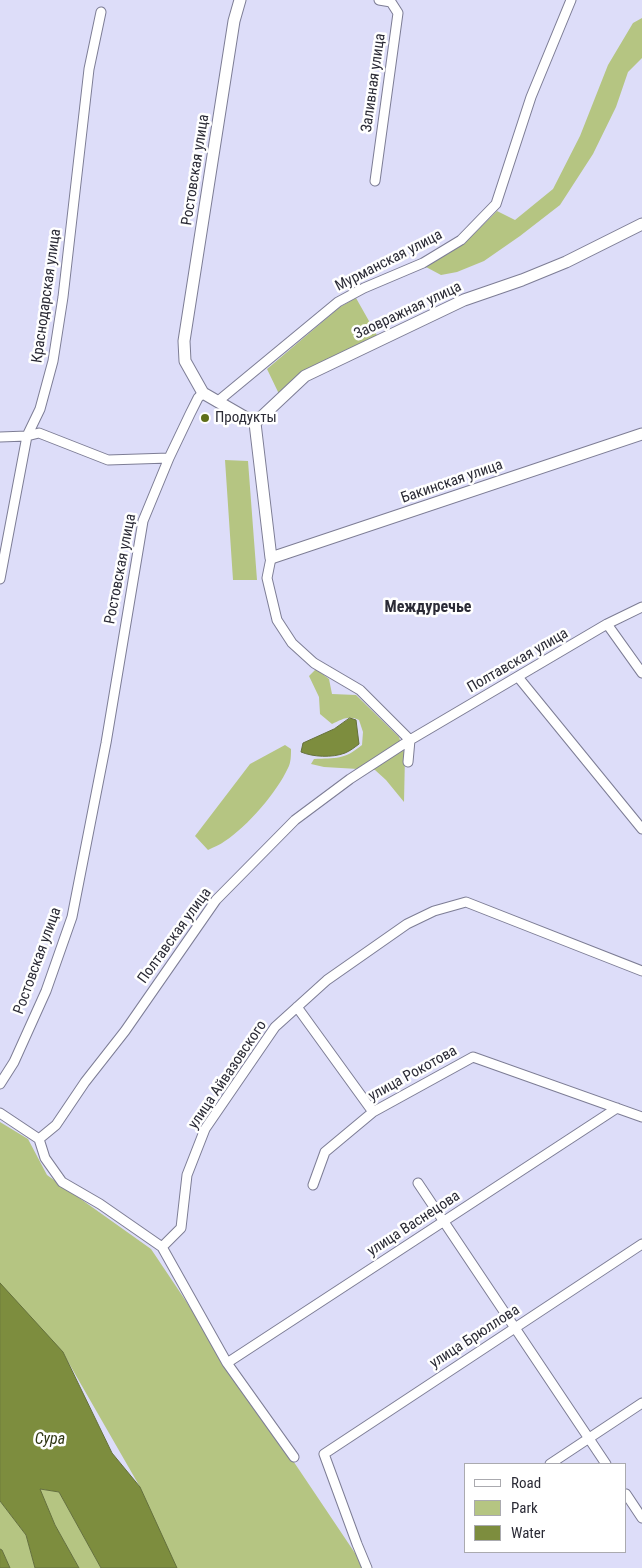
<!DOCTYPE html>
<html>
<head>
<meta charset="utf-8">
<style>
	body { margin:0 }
	#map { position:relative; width:642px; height:1568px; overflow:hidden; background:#ddddf9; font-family:"Roboto Condensed",sans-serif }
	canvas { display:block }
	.legend { position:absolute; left:464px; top:1463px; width:162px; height:90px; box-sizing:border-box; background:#fff; border:1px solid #aaaaaf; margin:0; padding:6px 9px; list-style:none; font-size:15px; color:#2b2b36 }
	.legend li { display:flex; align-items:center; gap:10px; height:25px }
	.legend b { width:25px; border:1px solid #aaaaaf }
</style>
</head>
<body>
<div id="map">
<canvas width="642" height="1568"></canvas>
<ul class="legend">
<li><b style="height:6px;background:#fff"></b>Road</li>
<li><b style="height:14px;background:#b5c582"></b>Park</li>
<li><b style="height:14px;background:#7d8d3e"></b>Water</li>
</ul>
</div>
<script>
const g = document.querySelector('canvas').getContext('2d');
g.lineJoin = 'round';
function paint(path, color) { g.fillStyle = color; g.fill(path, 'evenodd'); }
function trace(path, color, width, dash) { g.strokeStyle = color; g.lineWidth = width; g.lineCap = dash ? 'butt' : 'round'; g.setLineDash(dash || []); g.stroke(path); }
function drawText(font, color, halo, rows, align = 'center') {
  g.font = font + ' "Roboto Condensed",sans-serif'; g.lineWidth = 5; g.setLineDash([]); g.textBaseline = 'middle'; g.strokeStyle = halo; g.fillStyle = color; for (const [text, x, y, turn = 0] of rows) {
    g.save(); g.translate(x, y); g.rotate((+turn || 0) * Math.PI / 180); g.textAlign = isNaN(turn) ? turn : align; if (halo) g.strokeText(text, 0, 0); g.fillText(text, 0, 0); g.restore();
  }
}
const green = new Path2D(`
	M 642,18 L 642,58 L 628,72 L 616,107 L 593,154 L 560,205 L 520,236 L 484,261 L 457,272 L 441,275 L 426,267 L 464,244 L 497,211 L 515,220 L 553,189 L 580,136 L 608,65 L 633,23 Z
	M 356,298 L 378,337 L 279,394 L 267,369 L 340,307 Z
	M 225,460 L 248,461 L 257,580 L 233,580 Z
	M 316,669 L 329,679 L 332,694 L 356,695 L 399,737 L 405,755 L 404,802 L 386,780 L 375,770 L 324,767 L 311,764 L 314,759 C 336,758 344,760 362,745 L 363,732 L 359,720 C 349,715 342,719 332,724 L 320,714 L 319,697 L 309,676 Z
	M 285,745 L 291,749 C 291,755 291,763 288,768 C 277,792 247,827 225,841 C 220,845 213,847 208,850 L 195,836 L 250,764 Z
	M 0,1122 L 28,1139 L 47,1175 L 151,1249 L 365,1568 L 174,1568 L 140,1487 L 63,1353 L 0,1290 Z
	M 39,1489 L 59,1492 L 101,1568 L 79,1568 L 55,1525 Z
	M 0,1501 L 26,1535 L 35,1568 L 10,1568 L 2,1550 L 0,1549 Z`);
const water = new Path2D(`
	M 350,718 L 356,720 L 359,744 C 355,747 350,751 345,753 C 332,758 313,757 301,752 L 303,743 L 334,729 Z
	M 0,1283 L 63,1352 L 112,1453 L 140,1487 L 177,1568 L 101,1568 L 59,1492 L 40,1489 L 55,1525 L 79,1568 L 35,1568 L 26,1535 L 0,1501 Z
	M 0,1549 L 2,1550 L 10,1568 L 0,1568 Z`);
const street = new Path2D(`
	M 375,181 L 398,13 L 391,2 L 379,0
	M 217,402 L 338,302 L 364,288 L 423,263 L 461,240 L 496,204 L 531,97 L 571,0
	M 0,437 L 27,436 L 39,433 L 108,460 L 169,458
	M 271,558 L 267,578 L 277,620 L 292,643 L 314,663 L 360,690 L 410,740
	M 0,579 L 27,436 L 40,409 L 53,361 L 63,297 L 89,69 L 101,12
	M 607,624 L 642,673
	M 518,677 L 642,829
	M 408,762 L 410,740
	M 297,1007 L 373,1112
	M 0,1084 L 14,1062 L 46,991 L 72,917 L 106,743 L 143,521 L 169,458 L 190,414 L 198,398 L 203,393
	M 0,1113 L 39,1139 L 45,1158 L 62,1182 L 100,1204 L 162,1247 L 227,1363 L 294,1457
	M 39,1139 L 56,1125 L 85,1082 L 125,1031 L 216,900 L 295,820 L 350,779 L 410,740 L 607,624 L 642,607
	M 418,1183 L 606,1464
	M 313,1185 L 325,1152 L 373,1112 L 473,1057 L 642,1117
	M 162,1247 L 181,1228 L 187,1175 L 205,1129 L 275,1027 L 327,980 L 407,924 L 434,911 L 466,902 L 642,971
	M 227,1363 L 617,1108
	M 550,1464 L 642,1403
	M 626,1494 L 642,1518
	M 367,1568 L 357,1544 L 324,1454 L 642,1244`);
const secondary = new Path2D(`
	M 240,0 L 234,21 L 184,341 L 185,361 L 203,393 L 255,423
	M 255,423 L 271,558 L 642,434
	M 255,423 L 305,376 L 464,300 L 522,280 L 566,262 L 642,224`);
const markers = [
	[205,418,5,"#5e6e19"]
];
const streetNames = [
	["Заливная улица",374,83,-82],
	["Ростовская улица",196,170,-81],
	["Мурманская улица",389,261,-27],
	["Краснодарская улица",47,296,-82],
	["Заовражная улица",408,311,-25],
	["Бакинская улица",452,482,-19],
	["Ростовская улица",121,569,-79],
	["Полтавская улица",518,661,-30],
	["Полтавская улица",175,936,-54],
	["Ростовская улица",38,961,-70],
	["улица Рокотова",413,1074,-29],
	["улица Айвазовского",228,1075,-56],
	["улица Васнецова",414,1224,-33],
	["улица Брюллова",475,1337,-33]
];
const poiNames = [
	["Продукты",215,418]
];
const neighbourhoodNames = [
	["Междуречье",428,608]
];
const waterNames = [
	["Сура",50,1440]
];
paint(green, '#b5c582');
paint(water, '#7d8d3e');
trace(water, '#64703c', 1);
trace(street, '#7d7d95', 11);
trace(secondary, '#7d7d95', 13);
trace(street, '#fff', 9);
trace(secondary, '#fff', 11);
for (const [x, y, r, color] of markers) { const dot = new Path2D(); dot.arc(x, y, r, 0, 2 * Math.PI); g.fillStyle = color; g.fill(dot); trace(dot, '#fff', 2); }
drawText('15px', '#2b2b36', '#fff', streetNames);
drawText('15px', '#2b2b36', '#fff', poiNames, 'left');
drawText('bold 16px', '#2b2b36', '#fff', neighbourhoodNames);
drawText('italic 16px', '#313816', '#fff', waterNames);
</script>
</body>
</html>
